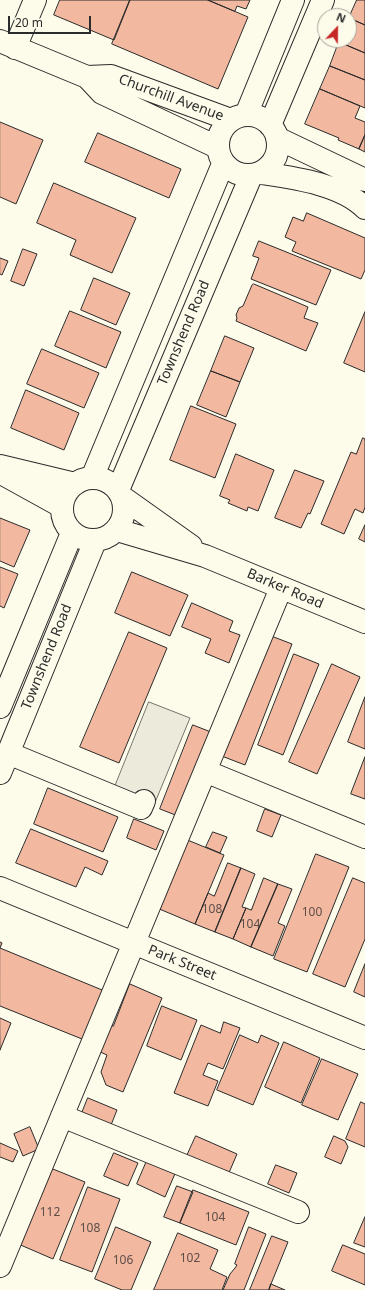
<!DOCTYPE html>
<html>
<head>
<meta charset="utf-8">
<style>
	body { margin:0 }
	#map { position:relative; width:365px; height:1290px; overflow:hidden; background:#fdfbea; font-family:"Noto Sans",sans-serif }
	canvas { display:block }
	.north { position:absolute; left:317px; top:8px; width:40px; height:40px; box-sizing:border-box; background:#fdfbea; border:1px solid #a9a89e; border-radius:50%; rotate:22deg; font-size:11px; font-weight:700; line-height:16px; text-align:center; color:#2b2b2b }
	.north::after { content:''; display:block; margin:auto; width:14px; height:18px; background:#c62828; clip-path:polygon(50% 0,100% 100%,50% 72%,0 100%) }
	.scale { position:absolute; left:8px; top:16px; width:83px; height:18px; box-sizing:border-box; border:2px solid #2b2b2b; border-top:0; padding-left:5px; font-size:12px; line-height:14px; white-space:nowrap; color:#2b2b2b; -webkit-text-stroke:3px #fdfbea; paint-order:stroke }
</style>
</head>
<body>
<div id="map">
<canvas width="365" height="1290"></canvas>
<div class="north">N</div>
<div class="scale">20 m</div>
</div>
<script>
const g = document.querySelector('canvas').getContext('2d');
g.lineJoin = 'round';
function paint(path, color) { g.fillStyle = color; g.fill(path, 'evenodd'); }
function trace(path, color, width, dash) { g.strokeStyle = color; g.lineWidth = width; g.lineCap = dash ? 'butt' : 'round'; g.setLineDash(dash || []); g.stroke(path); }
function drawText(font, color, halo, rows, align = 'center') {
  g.font = font + ' "Noto Sans",sans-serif'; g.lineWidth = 3; g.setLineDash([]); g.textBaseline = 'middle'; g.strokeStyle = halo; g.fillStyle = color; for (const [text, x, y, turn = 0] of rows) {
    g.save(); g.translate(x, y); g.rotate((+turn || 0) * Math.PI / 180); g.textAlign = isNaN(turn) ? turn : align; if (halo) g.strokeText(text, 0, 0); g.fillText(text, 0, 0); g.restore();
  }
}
const parking = new Path2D(`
	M 149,702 L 190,718 L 154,805 L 114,789 Z`);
const building = new Path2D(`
	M 60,0 L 130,0 L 114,40 L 54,15 Z
	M 130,0 L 208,0 L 248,17 L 218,89 L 112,44 Z
	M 208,0 L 250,0 L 246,9 L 237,6 L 235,11 Z
	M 357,0 L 365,0 L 365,25 L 349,18 Z
	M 349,18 L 365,25 L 365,53 L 339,42 L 340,40 L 349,40 Z
	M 339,42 L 365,53 L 365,80 L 330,66 Z
	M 330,66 L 365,80 L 365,108 L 320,89 Z
	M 320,89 L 360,106 L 355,118 L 365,122 L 365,135 L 359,149 L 338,140 L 339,138 L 305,124 Z
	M 0,122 L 43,140 L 16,204 L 0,197 Z
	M 98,133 L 181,169 L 169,198 L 85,162 Z
	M 365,135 L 365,152 L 359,149 Z
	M 54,183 L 136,218 L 112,273 L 70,255 L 76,240 L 37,223 Z
	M 307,213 L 365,238 L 365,270 L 361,279 L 292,251 L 296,242 L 285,237 L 293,217 L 303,221 Z
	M 259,241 L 331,270 L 316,305 L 251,279 L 259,258 L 253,256 Z
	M 23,249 L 37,254 L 24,286 L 11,281 Z
	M 0,258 L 8,261 L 2,275 L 0,274 Z
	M 94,278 L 130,293 L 116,325 L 81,310 Z
	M 254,284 L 308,307 L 304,318 L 318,323 L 306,351 L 236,321 L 237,318 L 236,315 L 239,308 L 243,306 L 252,285 Z
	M 70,311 L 121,332 L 106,368 L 55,346 Z
	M 365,312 L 365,372 L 344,363 Z
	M 225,336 L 254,348 L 240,382 L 211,371 Z
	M 42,349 L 99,373 L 84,408 L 27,384 Z
	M 211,371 L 240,382 L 226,417 L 197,405 Z
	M 26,390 L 79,413 L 64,450 L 11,428 Z
	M 191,406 L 236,424 L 215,478 L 170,460 Z
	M 363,438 L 365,439 L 365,507 L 363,513 L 355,509 L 344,534 L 321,524 L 351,452 L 356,454 Z
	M 236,454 L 274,470 L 258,511 L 248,507 L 247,511 L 228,503 L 230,500 L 220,496 Z
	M 295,470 L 324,481 L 310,514 L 308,513 L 301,528 L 275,518 Z
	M 0,518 L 30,530 L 14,567 L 0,561 Z
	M 365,525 L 365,542 L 359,539 Z
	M 0,567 L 18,574 L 4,608 L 0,606 Z
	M 132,572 L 188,595 L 170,636 L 115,613 Z
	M 192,603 L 233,621 L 229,631 L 240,635 L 229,663 L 205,653 L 211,639 L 182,627 Z
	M 129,632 L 167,648 L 119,763 L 80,747 Z
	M 266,634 L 292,644 L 245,765 L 219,755 Z
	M 294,654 L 319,664 L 283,755 L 258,745 Z
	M 332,664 L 360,677 L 317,774 L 289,762 Z
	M 365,697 L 365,749 L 348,742 Z
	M 193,725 L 216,734 L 183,818 L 160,809 Z
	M 365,757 L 365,799 L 351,794 Z
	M 48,788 L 118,817 L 103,852 L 34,824 Z
	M 265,809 L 281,815 L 272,837 L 257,831 Z
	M 134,819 L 164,831 L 156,850 L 127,838 Z
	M 31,829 L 108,861 L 102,875 L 85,867 L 76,887 L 16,863 Z
	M 213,832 L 227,837 L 220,853 L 206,847 Z
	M 185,839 L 224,855 L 195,924 L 157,908 Z
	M 316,854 L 349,867 L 307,972 L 274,959 Z
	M 228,863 L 241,868 L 215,932 L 195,924 L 208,893 L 214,896 Z
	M 241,868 L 255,874 L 242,907 L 246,908 L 233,939 L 215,932 Z
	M 264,878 L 278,884 L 251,947 L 233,939 L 246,908 L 251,910 Z
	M 353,878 L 365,883 L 365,939 L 345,987 L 313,974 Z
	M 278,884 L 292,889 L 278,923 L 285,926 L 273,956 L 251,947 Z
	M 0,942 L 2,943 L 0,948 L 107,992 L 87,1041 L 0,1006 Z
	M 365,964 L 365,997 L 354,992 Z
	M 130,984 L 162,998 L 123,1092 L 106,1085 L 101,1072 L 107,1055 L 98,1051 L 109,1025 L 113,1026 Z
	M 162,1006 L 197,1020 L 181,1060 L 147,1046 Z
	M 0,1018 L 11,1023 L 0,1050 Z
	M 224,1022 L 240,1028 L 223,1069 L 208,1063 L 203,1075 L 218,1081 L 208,1106 L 174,1093 L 201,1025 L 220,1033 Z
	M 240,1035 L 258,1043 L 261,1035 L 279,1043 L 253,1105 L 217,1090 Z
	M 284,1042 L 320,1058 L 301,1103 L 265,1087 Z
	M 322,1059 L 358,1074 L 338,1120 L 302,1105 Z
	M 88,1098 L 117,1110 L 111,1125 L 82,1113 Z
	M 361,1102 L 365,1104 L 365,1147 L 346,1139 Z
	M 30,1127 L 39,1149 L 23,1156 L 14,1134 Z
	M 196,1136 L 237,1154 L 228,1175 L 186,1158 Z
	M 334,1136 L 345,1141 L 348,1147 L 341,1164 L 325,1157 Z
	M 0,1143 L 18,1151 L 13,1162 L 0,1157 Z
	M 114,1153 L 138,1163 L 128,1186 L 104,1176 Z
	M 149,1156 L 177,1169 L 165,1197 L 137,1184 Z
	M 276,1165 L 297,1173 L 289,1193 L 268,1184 Z
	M 48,1167 L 85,1182 L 53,1259 L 16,1243 Z
	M 177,1186 L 193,1192 L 180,1223 L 164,1217 Z
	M 88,1187 L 120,1199 L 92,1272 L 60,1260 Z
	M 193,1190 L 249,1212 L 236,1245 L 180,1223 Z
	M 365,1217 L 365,1247 L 354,1243 Z
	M 116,1227 L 151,1242 L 131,1290 L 122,1290 L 95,1279 Z
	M 249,1227 L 266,1234 L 244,1290 L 223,1290 L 230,1274 L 235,1268 L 237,1265 L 235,1264 Z
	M 178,1233 L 218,1250 L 210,1269 L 227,1277 L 222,1290 L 154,1290 Z
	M 272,1236 L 288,1242 L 271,1284 L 269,1290 L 250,1290 Z
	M 343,1245 L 365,1254 L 365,1285 L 332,1271 Z
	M 271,1284 L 285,1290 L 269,1290 Z`);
const minor = new Path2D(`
	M 0,41 L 87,77 L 102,93 L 217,147
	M 15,48 L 35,0
	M 87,77 L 111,76 L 231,120
	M218 145a30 30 0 1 1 60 0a30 30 0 1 1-60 0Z
	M 246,115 L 293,0
	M 270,125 L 323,0
	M 277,138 L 365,180
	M 261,173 C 294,178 341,184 365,208
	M 0,466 L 75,484
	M 3,474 L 61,506
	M62 509a31 31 0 1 1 62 0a31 31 0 1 1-62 0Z
	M 92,478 L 223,164
	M 118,490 L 251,176
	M 122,497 L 191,546
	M 117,530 L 205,556 L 365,622
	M 0,707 L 72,533
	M 8,753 L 141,808 L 144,801
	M 205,771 L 365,837
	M 0,773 L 95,541
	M 0,888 L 365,1038
	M 62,1116 L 298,1212
	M 0,1266 L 281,588`);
const numberNames = [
	["108",212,910],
	["100",312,913],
	["104",250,925],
	["112",50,1213],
	["104",215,1218],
	["108",90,1229],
	["102",190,1259],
	["106",123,1261]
];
const streetNames = [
	["Churchill Avenue",171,98,20],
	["Townshend Road",184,333,-67],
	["Barker Road",285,589,23],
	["Townshend Road",47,657,-68],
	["Park Street",182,963,22]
];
paint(parking, '#eceadb');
trace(parking, '#74746e', 1);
paint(building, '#f2b8a0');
trace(building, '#2b2b2b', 1);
trace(minor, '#2b2b2b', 24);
trace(minor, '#fdfbea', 22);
drawText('12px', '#5d4e48', null, numberNames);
drawText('14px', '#2b2b2b', '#fdfbea', streetNames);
</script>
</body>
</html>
